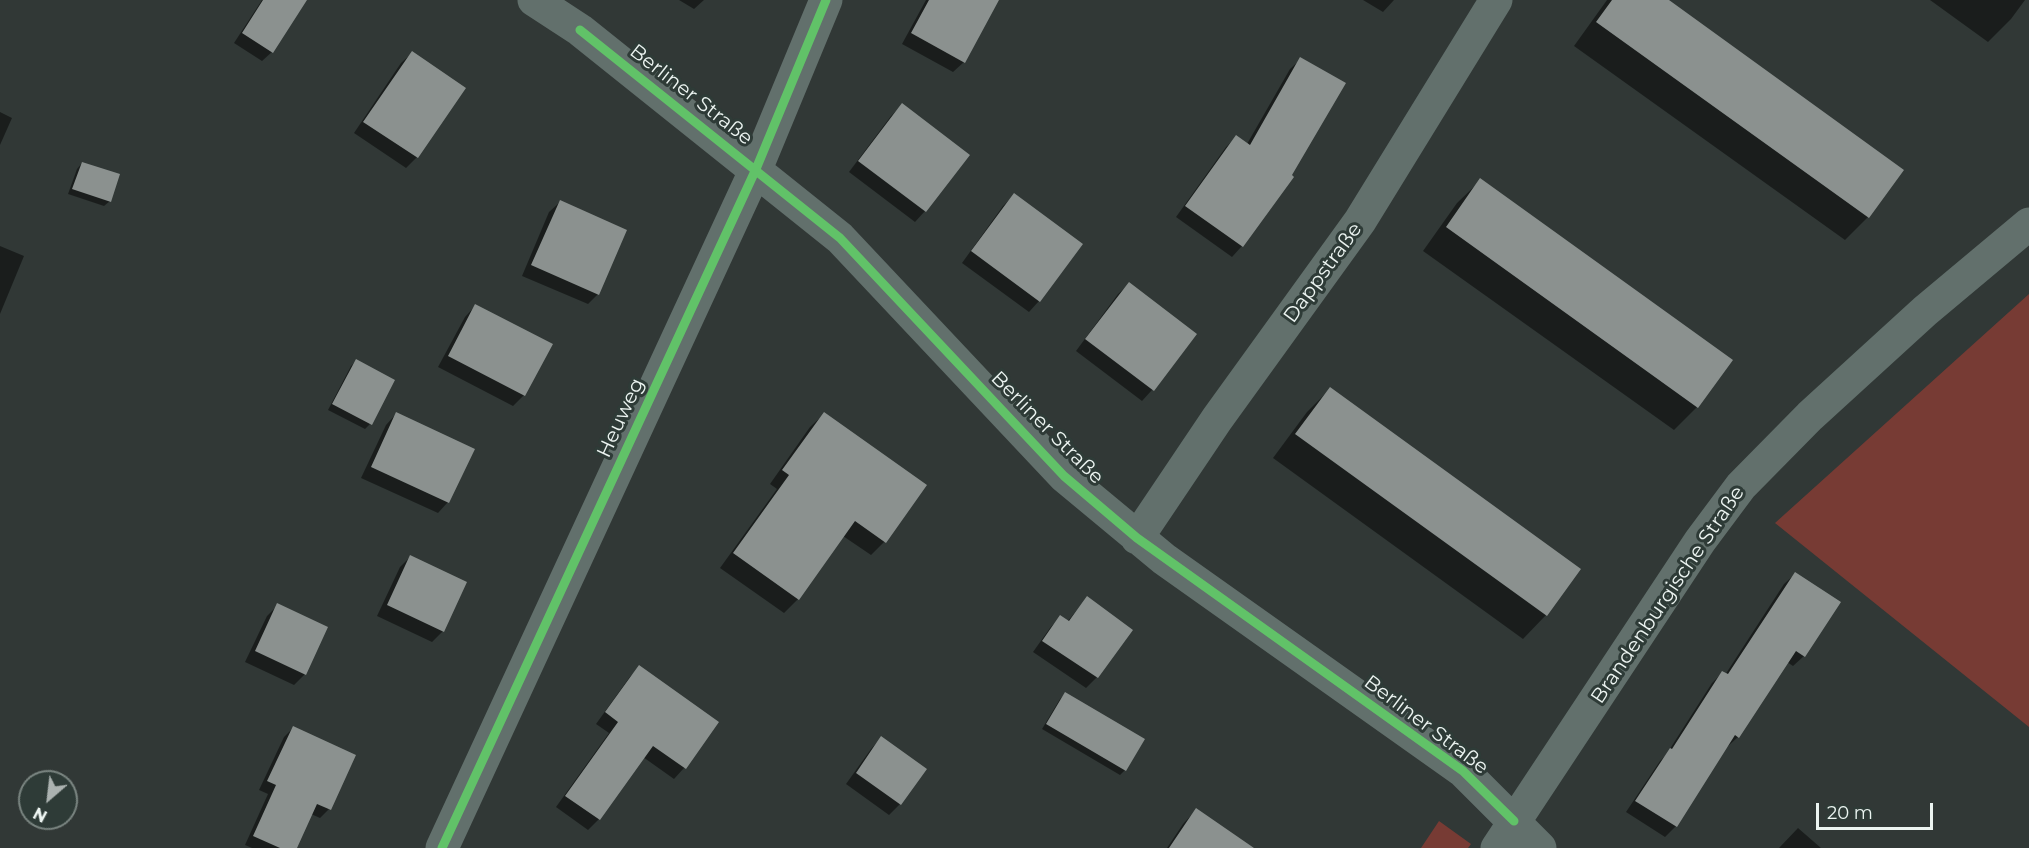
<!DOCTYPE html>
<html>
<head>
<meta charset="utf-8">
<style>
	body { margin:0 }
	#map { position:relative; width:2029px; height:848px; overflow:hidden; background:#313836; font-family:Montserrat,sans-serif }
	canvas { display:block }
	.north { position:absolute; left:18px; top:770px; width:60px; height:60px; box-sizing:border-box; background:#2e3b37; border:2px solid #7a8581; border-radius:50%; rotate:208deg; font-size:16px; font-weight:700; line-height:24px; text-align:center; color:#ecf4f1 }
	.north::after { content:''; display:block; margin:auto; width:21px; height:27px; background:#abb2b0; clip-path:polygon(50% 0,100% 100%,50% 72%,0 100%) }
	.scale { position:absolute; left:1816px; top:803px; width:117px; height:27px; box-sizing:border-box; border:3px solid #ecf4f1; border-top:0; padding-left:8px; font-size:18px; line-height:21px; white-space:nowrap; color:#ecf4f1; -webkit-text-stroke:4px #2e3b37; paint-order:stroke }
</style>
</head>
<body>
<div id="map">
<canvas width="2029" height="848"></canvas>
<div class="north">N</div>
<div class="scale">20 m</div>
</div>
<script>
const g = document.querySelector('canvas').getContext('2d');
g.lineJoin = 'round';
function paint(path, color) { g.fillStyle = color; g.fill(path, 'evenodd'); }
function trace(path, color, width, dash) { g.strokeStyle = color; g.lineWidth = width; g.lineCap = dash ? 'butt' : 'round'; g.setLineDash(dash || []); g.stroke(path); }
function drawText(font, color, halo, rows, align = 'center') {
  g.font = font + ' Montserrat,sans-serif'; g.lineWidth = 6; g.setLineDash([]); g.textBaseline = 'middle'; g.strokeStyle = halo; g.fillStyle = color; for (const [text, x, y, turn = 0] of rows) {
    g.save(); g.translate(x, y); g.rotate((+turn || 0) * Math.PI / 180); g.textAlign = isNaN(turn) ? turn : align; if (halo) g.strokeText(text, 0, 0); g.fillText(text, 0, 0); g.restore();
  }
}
const green = new Path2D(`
	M 2029,294 L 2029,727 L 1775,523 Z
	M 1439,821 L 1471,844 L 1468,848 L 1421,848 Z`);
const shadow = new Path2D(`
	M 262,0 L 306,0 L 272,52 L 262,61 L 234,43 Z
	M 679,0 L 704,0 L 694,9 Z
	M 926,0 L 997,0 L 964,62 L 953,72 L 902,44 Z
	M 1363,0 L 1394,0 L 1383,12 Z
	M 1607,0 L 1666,0 L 1901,170 L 1868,217 L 1845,240 L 1574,46 Z
	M 1930,0 L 2025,0 L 2011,19 L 1988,42 Z
	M 412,53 L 464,88 L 417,157 L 406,168 L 354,133 L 401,63 Z
	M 1301,59 L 1242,246 L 1232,257 L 1176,217 L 1226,147 L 1236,137 L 1247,144 L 1290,69 Z
	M 902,105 L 925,211 L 915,222 L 849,172 L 891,116 Z
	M 0,112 L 12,118 L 0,145 Z
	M 82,163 L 110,201 L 104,206 L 68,194 L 77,169 Z
	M 1481,180 L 1731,360 L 1697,407 L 1674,430 L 1423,251 L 1457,203 Z
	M 1014,195 L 1039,301 L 1029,312 L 962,263 L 1003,206 Z
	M 560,202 L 598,294 L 588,304 L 522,276 L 549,212 Z
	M 0,246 L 24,256 L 0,314 Z
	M 1129,284 L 1195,334 L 1152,390 L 1142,401 L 1076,351 L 1118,294 Z
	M 475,306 L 524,395 L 513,406 L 438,367 L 465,317 Z
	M 356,361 L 370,424 L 365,429 L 328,410 L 351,366 Z
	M 1330,389 L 1579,569 L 1546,615 L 1523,639 L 1273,458 L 1307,412 Z
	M 396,414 L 448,502 L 438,513 L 361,478 L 386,425 Z
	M 824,414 L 925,485 L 884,542 L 871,555 L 843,536 L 798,599 L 784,613 L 720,568 L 777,489 L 770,484 L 810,427 Z
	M 410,557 L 443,631 L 432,642 L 377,616 L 400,567 Z
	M 1795,574 L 1804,656 L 1793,666 L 1787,662 L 1738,737 L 1727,747 L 1726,746 L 1676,826 L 1665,837 L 1626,812 L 1660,761 L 1666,755 L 1712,683 L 1722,673 L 1725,675 L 1784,584 Z
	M 1087,598 L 1097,677 L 1086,688 L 1033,652 L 1050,628 L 1060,617 L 1067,622 Z
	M 278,605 L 305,674 L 294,685 L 245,662 L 267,616 Z
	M 639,667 L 717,722 L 684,768 L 674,779 L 643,757 L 599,819 L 588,830 L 556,807 L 609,733 L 596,724 L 629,678 Z
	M 1065,694 L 1125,770 L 1120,775 L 1042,729 L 1060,699 Z
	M 293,728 L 329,809 L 320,818 L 311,814 L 295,848 L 252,848 L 245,845 L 268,794 L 259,790 L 284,737 Z
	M 881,738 L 900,804 L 889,815 L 846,784 L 871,749 Z
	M 1196,810 L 1252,848 L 1167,848 L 1183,824 Z
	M 1798,828 L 1821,848 L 1779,848 Z`);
const building = new Path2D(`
	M 263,0 L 307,0 L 273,53 L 242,33 Z
	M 929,0 L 999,0 L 965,63 L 911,33 Z
	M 1612,0 L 1669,0 L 1904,170 L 1869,218 L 1596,22 Z
	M 412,51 L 466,88 L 418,158 L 363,122 Z
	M 1300,57 L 1346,83 L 1292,175 L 1294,177 L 1243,247 L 1185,206 L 1236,135 L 1250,145 Z
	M 902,103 L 970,155 L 926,212 L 858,161 Z
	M 82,162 L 120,174 L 111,202 L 72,189 Z
	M 1480,178 L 1733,360 L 1698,408 L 1446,227 Z
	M 1014,193 L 1083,244 L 1040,302 L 971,251 Z
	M 560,200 L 627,230 L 599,295 L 531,265 Z
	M 1129,282 L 1197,334 L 1154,391 L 1085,339 Z
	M 475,304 L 553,344 L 525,396 L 448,356 Z
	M 356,359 L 395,380 L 372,425 L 332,404 Z
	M 1330,387 L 1581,569 L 1547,616 L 1295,434 Z
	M 396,412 L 475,449 L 449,503 L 371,467 Z
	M 824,412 L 927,485 L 886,543 L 855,521 L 799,600 L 733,553 L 789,475 L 782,470 Z
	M 410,555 L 467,582 L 444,632 L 387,605 Z
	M 1795,572 L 1841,602 L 1805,657 L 1796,651 L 1739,738 L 1735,735 L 1677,827 L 1635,801 L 1670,748 L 1672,749 L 1722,671 L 1728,674 Z
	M 1087,596 L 1133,630 L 1098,678 L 1042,641 L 1060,615 L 1069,621 Z
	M 277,603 L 328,627 L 306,675 L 255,651 Z
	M 639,665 L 719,722 L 686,769 L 653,746 L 600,820 L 565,796 L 618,722 L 605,712 Z
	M 1065,692 L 1145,739 L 1126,771 L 1046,724 Z
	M 293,726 L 356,755 L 331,810 L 317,804 L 297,848 L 280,848 L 253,836 L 276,785 L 267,781 Z
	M 881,736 L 927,769 L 901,805 L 856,773 Z
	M 1196,808 L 1254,848 L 1169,848 Z`);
const minor = new Path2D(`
	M 534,0 L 580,30 L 840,238 L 1064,476 L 1164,559 L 1463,771 L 1540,848
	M 1137,538 L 1217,419 L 1360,221 L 1496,0
	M 442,848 L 756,169 L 826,0
	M 1497,848 L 1700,541 L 1741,486 L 1810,416 L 1925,311 L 2029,224`);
const cycleway = new Path2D(`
	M 580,30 L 840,238 L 1064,476 L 1137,538 L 1463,771 L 1514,821
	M 442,848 L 756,169 L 826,0`);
const streetNames = [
	["Berliner Straße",691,95,38],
	["Dappstraße",1323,273,-54],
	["Heuweg",621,418,-65],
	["Berliner Straße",1047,428,45],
	["Brandenburgische Straße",1668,595,-56],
	["Berliner Straße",1426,725,37]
];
paint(green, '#773b34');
paint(shadow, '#0007');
paint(building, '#8b918f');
trace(minor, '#62706c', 33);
trace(cycleway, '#61c268', 9);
drawText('20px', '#ecf4f1', '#2e3b37', streetNames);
</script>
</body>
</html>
